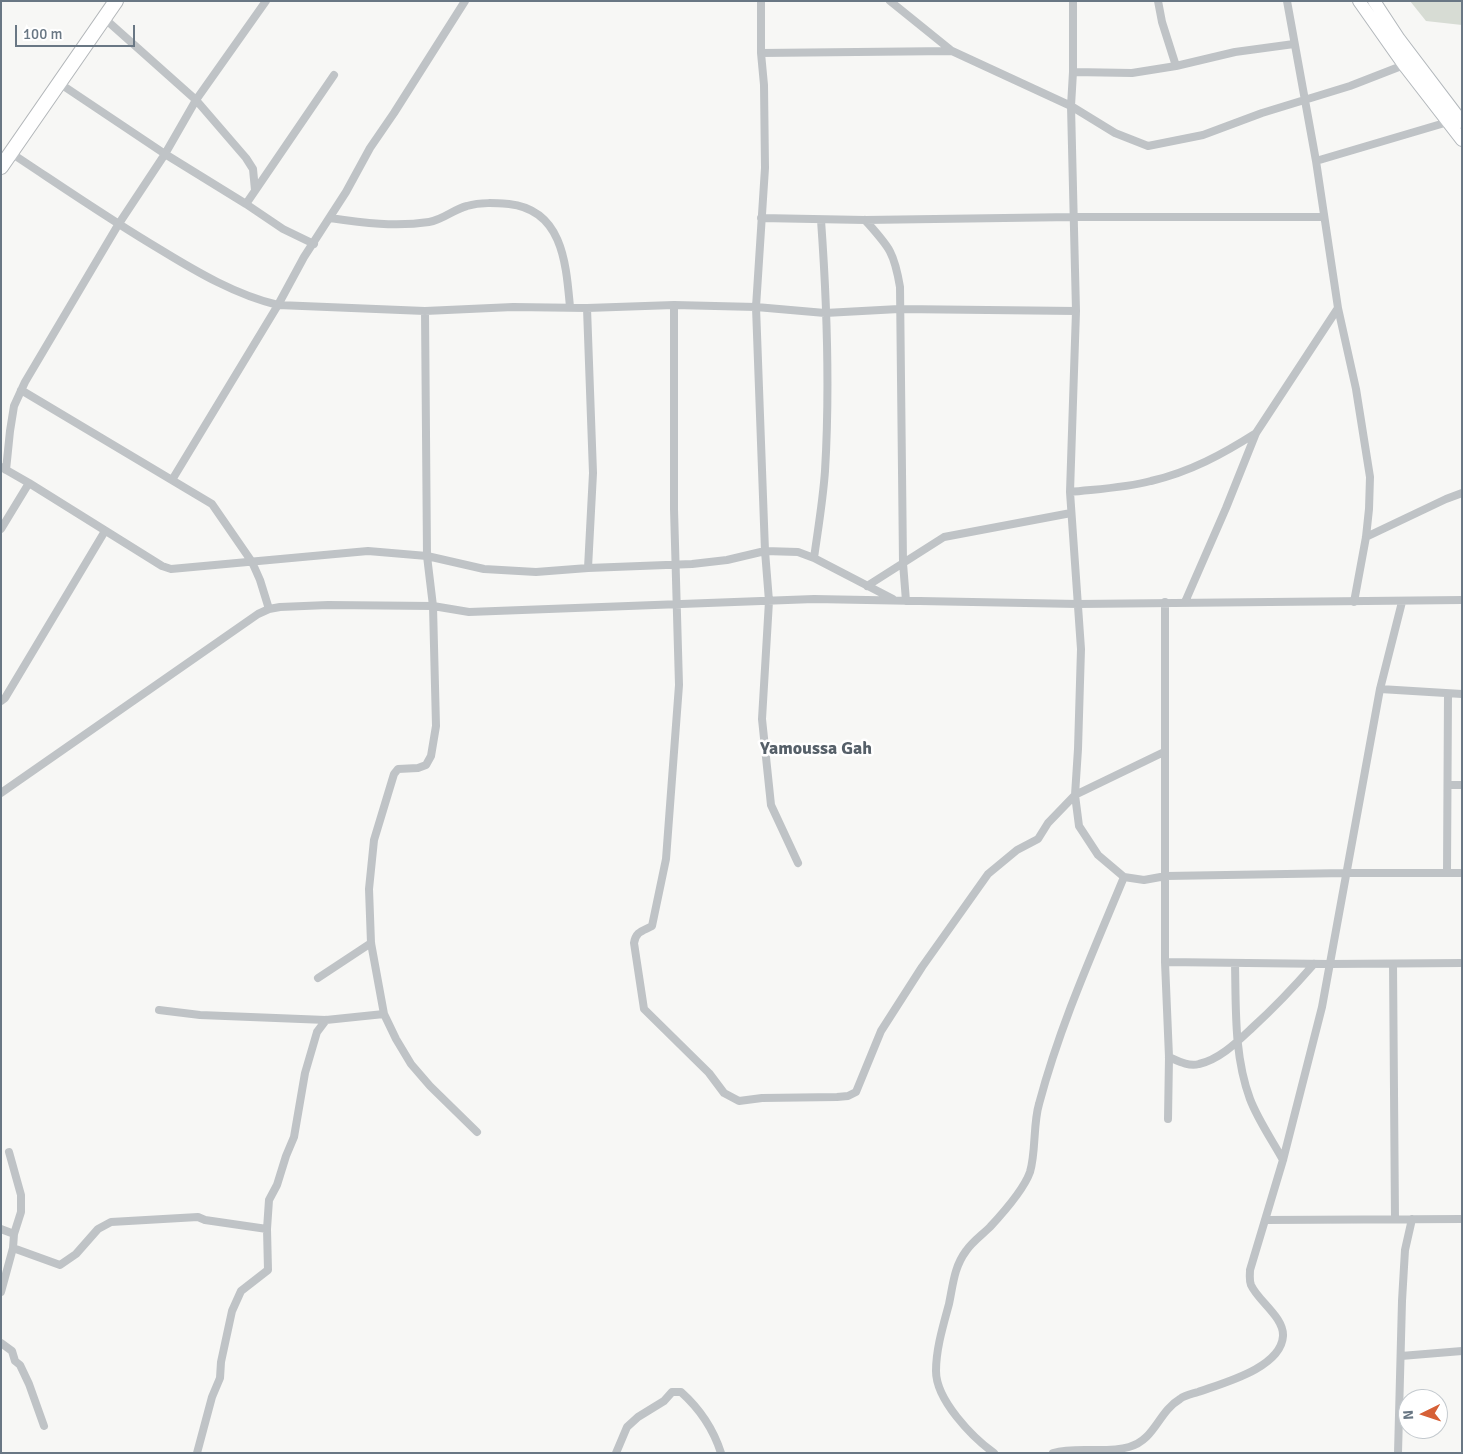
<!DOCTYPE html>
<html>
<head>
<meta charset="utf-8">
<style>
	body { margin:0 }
	#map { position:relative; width:1463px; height:1454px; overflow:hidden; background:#f7f7f5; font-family:Signika,sans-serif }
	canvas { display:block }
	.frame { position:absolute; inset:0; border:2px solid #697784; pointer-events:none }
	.north { position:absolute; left:1398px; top:1389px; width:50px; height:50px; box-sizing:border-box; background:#fff; border:1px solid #c3c9ce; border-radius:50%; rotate:266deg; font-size:14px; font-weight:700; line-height:20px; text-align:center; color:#697784 }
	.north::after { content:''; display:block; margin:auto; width:18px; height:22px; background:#d66037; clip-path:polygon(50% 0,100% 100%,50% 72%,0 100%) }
	.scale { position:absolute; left:15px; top:25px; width:120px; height:22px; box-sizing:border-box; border:2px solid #697784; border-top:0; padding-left:6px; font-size:15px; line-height:18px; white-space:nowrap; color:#697784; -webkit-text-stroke:4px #fff; paint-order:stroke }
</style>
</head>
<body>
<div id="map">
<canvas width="1463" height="1454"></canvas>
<div class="frame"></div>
<div class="north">N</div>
<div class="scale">100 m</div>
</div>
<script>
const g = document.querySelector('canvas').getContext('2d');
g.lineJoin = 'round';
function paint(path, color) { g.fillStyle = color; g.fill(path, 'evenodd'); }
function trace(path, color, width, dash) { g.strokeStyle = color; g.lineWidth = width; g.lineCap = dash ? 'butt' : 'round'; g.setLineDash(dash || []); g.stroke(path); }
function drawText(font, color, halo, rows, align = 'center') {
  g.font = font + ' Signika,sans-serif'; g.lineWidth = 5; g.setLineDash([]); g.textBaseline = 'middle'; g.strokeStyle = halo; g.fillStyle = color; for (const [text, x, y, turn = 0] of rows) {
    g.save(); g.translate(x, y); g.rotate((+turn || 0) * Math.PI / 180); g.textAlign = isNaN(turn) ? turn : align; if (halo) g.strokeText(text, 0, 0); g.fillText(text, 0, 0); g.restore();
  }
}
const green = new Path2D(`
	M 1410,1 L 1462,1 L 1462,25 L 1426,21 Z`);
const street = new Path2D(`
	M 761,1 L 761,53 L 764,85 L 765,168 L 756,307 L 765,551 L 769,601 L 762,719 L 771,805 L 798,863
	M 890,1 L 952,51 L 1071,106 L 1115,133 L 1148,146 L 1203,135 L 1262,113 L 1350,86 L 1404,65
	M 1073,1 L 1073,72 L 1071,106 L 1076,311 L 1070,492 L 1081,649 L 1078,749 L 1075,795 L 1079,826 L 1098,855 L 1124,877 L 1144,880 L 1166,876 L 1346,873 L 1462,873
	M 1158,1 L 1162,22 L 1176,66
	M 104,18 L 196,100 L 246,158 L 253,169 L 255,190
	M 761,53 L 952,51
	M 1073,72 L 1132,73 L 1176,66 L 1235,52 L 1294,44
	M 59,83 L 165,154 L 246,204
	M 11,153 C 61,186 110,220 161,250 C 197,272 236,295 278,305 L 425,311 L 513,307 L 587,308 L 674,305 L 756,307 L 825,313 L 899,309 L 1076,311
	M 1316,161 L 1448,122
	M 330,218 C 363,223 396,227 429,222 C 443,220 454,209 467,206 C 481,202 495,203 509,204 C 563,210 566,264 570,307
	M 761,218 L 865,220 L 1074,217 L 1324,217
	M 865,220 C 889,247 894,251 900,287 L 903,563 L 906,601
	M 314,244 L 283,229 L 246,204 L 334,75
	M 674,305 L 674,509 L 679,685 L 666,859 L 652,926 C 643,931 636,931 634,943 L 644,1009 L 709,1073 L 724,1093 L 739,1101 L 762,1098 L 837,1097 L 848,1096 L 856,1092 L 881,1031 L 922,967 L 988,874 L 1017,850 L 1038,839 L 1048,823 L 1075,795 L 1164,752
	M 587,308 L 593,473 L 588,568
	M 1338,308 L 1356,389 L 1370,477 L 1369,509 L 1366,537 L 1354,602
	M 425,311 L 427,556 L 433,606 L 436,726 L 431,756 L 426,765 L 418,768 L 398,769 L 394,774 L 374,840 L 369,889 L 371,943 L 384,1014 L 396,1039 L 411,1064 L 430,1086 L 477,1132
	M 21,390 L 212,504 L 252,562 L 260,580 L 269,609
	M 1,467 L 29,483 L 162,566 L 171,569 L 368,551 L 427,556 L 484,569 L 536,572 L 588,568 L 692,564 L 727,560 L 765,551 L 798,552 L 814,558 L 893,599
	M 6,470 L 10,431 L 14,406 L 25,382 L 118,225 L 165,154 L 196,100 L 266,1
	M 172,480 L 278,305 L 304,257 L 346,192 L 370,148 L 394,113 L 465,1
	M 1070,492 C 1097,489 1125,488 1151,481 C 1190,472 1223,454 1256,433
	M 1,529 L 29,483
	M 1366,537 L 1446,499 L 1462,493
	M 814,558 C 818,529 823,500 825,471 C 830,388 827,303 821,220
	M 867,586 L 944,537 L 1071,513
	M 1165,602 L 1165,962 L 1169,1057 L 1168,1119
	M 1185,602 L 1226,508 L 1256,433 L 1338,308 L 1316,161 L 1287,1
	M 1380,689 L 1462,694
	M 1,701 L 5,698 L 105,531
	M 1448,785 L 1462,785
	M 1,793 L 258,614 L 269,609 L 280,607 L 328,605 L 433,606 L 469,612 L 814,599 L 1078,604 L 1462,600
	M 1447,873 L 1448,694
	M 1165,962 L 1330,964 L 1462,963
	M 1235,963 C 1236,1009 1234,1056 1250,1099 C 1258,1120 1272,1140 1283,1160
	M 1393,964 L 1395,1219
	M 318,978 L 371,943
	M 159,1010 L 200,1015 L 326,1020 L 384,1014
	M 1169,1057 C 1178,1061 1189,1067 1199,1064 C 1220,1059 1237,1042 1252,1028 C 1274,1008 1294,987 1314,964
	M 1265,1220 L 1462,1219
	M 1,1229 L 14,1234
	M 13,1248 L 60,1265 L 76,1254 L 98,1229 L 111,1222 L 198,1217 L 205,1220 L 267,1229
	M 1,1292 L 13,1248 L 14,1234 L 21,1212 L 21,1195 L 9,1152
	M 1,1343 L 12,1351 L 15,1361 L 20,1365 L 29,1384 L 44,1426
	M 1401,1356 L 1462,1351
	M 197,1453 L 212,1397 L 220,1378 L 221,1362 L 232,1311 L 241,1291 L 268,1270 L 267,1229 L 269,1200 L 277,1185 L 286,1156 L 294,1137 L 305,1073 L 317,1032 L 326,1020
	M 616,1453 L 627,1427 L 638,1417 L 664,1401 L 672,1392 L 681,1392 C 700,1409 713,1428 721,1453
	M 994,1453 C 972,1437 936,1400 936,1371 C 936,1349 943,1326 949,1304 C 953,1285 954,1267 966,1251 C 972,1242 982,1235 990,1227 C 1003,1213 1024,1189 1030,1172 C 1036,1152 1033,1124 1039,1104 C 1060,1025 1093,952 1124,877
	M 1053,1453 C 1078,1446 1104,1454 1129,1447 C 1155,1440 1158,1412 1180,1399 C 1185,1395 1192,1394 1198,1392 C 1223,1383 1281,1368 1283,1336 C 1284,1317 1258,1301 1251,1285 C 1249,1280 1250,1275 1250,1270 L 1283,1160 L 1322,1007 L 1380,689 L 1402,602
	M 1398,1453 L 1402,1301 L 1405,1250 L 1412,1219`);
const primary = new Path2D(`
	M 1359,1 L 1404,65 L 1462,140
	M 1374,1 L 1399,39 L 1462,122`);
const highway = new Path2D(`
	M 1,167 L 116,1`);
const quarterNames = [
	["Yamoussa Gah",816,749]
];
paint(green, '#d7dcd4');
trace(primary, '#b2b7bb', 14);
trace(highway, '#b2b6b9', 16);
trace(street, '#bfc3c6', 8);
trace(primary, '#fff', 12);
trace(highway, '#fff', 14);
drawText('bold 18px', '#566069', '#fff', quarterNames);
</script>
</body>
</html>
